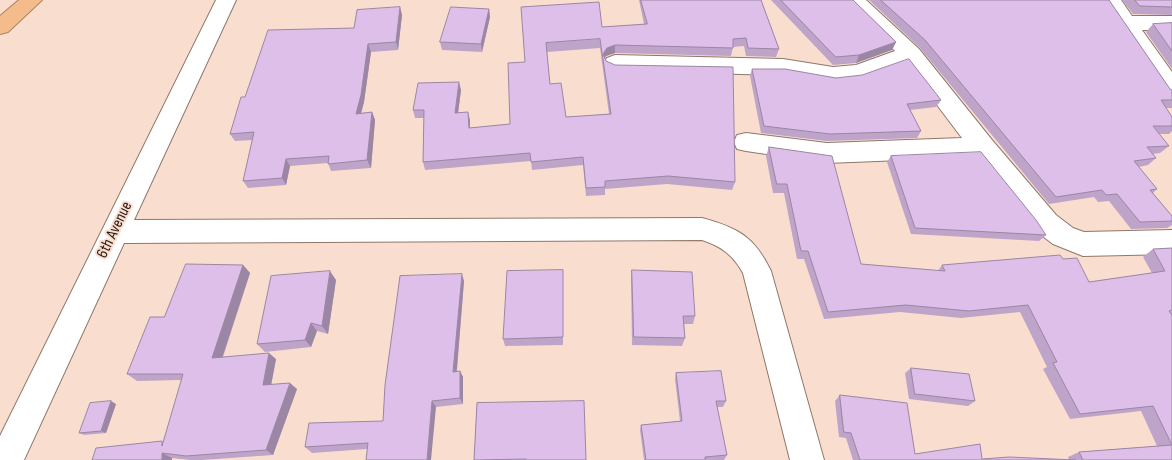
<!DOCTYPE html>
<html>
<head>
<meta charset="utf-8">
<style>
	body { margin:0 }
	canvas { display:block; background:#f9decf }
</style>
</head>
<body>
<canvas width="1172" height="460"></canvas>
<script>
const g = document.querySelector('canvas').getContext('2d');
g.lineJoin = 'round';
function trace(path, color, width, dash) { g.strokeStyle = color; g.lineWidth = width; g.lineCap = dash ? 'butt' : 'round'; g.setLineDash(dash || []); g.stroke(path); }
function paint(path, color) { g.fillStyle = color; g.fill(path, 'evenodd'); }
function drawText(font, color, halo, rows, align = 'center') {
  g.font = font + ' "Sofia Sans Condensed",sans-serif'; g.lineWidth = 4; g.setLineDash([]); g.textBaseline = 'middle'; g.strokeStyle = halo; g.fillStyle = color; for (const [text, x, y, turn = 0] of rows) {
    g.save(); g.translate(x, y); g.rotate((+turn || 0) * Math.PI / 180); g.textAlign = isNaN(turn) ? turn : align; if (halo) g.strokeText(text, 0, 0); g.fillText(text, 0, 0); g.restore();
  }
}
const minor = new Path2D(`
	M 216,0 L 236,0 L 134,220 L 702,218 C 738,228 754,236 771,271 L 824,460 L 790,460 L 743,273 C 733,255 721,246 702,240 L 124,243 L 24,460 L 0,460 L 0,436 Z
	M 844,0 L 866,0 L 919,49 L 992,140 L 1056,215 L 1073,228 L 1084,232 L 1172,230 L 1172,254 L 1083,256 L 1053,244 L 1036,231 L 977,157 L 827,163 L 746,151 L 737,149 L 734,142 L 737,135 L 746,133 L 827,143 L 962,138 L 906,64 L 858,81 L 833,83 L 783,75 L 615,71 L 607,68 L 604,63 L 607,58 L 615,55 L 783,59 L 833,67 L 856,65 L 895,51 Z
	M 1100,0 L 1121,0 L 1132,16 L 1172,16 L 1172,30 L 1142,30 L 1172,72 L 1172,98 L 1164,96 Z`);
const highway = new Path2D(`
	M 19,0 L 42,0 L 8,32 L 0,34 L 0,16 Z`);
const wall = new Path2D(`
	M 639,0 L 761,0 L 779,49 L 776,57 L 746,56 L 744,46 L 733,47 L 731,56 L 615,53 L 606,56 L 605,59 L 606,61 L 735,182 L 732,190 L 667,184 L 605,189 L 605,195 L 586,196 L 583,165 L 532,170 L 531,161 L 425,170 L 423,162 L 424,118 L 415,118 L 413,110 L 461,90 L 458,113 L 470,120 L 470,128 L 510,124 L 525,62 L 521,7 L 602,27 L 644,24 ZM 600,48 L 609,114 L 566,117 L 550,84 L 547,52 Z
	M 771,0 L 853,0 L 896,42 L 892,50 L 856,63 L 833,65 Z
	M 869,0 L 1109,0 L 1170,89 L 1172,90 L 1172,108 L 1166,108 L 1172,117 L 1172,131 L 1169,134 L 1159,134 L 1169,146 L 1160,153 L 1153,154 L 1156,158 L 1148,165 L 1139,167 L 1157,189 L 1153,193 L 1172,216 L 1172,225 L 1167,228 L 1131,229 L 1109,201 L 1098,202 L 1094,197 L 1049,204 L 920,48 Z
	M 1122,0 L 1172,0 L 1172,15 L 1133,14 Z
	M 400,7 L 402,15 L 398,50 L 371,52 L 364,102 L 361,113 L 372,112 L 375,120 L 371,168 L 331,171 L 328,163 L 290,166 L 286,185 L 248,188 L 243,181 L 253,140 L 235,141 L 230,134 L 245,97 L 354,28 Z
	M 489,9 L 490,17 L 482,52 L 442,50 L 440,42 Z
	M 1172,23 L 1172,69 L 1146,32 L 1153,24 Z
	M 752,69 L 941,100 L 936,107 L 910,110 L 921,131 L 917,138 L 827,141 L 761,133 L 750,76 Z
	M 769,147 L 861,264 L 938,271 L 942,265 L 1063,259 L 1089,282 L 1152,273 L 1143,257 L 1153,249 L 1172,248 L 1172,460 L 853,460 L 846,438 L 839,437 L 835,401 L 840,395 L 915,454 L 982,459 L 1069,460 L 1068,457 L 1079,452 L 1157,446 L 1141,411 L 1070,419 L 1043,369 L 1047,367 L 1020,312 L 961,318 L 900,312 L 824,319 L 804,259 L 797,259 L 784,193 L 773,193 L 766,156 Z
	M 891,156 L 1046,235 L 1039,241 L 911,234 L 887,162 Z
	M 243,265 L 250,273 L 223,357 L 276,359 L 271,385 L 297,389 L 273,455 L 202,460 L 190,460 L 172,458 L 92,460 L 162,441 L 163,442 L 182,380 L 137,381 L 127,374 L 164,317 Z
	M 632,270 L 695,316 L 693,324 L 684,324 L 685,338 L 682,346 L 632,345 L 631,279 Z
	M 563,279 L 563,345 L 505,346 L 503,339 Z
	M 336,280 L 328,334 L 317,331 L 311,347 L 265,352 L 257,344 Z
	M 464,281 L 457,371 L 460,371 L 463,377 L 463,404 L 436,407 L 367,449 L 312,453 L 305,447 L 383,421 Z
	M 911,368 L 975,401 L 968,406 L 909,399 L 905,373 Z
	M 676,373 L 726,401 L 723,407 L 717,407 L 727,455 L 724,460 L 644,460 L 640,430 L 641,425 L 680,421 L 675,379 Z
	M 477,403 L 586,460 L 474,460 Z
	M 116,404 L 106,433 L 84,435 L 79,433 Z`);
const shadedWall = new Path2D(`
	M 400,7 L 402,15 L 398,50 L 396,42 Z
	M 489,9 L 490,17 L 482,52 L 481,44 Z
	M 896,42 L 892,50 L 856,63 L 859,55 Z
	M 368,44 L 371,52 L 364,102 L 359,121 L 356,114 Z
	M 615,45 L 615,53 L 606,56 L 603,61 L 603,54 L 607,48 Z
	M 459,82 L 461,90 L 457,121 L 455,113 Z
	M 372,112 L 375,120 L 371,168 L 367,160 Z
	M 468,112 L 470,120 L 470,136 L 469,128 Z
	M 286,159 L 290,166 L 286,185 L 282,178 Z
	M 243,265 L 250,273 L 220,364 L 212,358 Z
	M 330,271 L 336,280 L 328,334 L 322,326 Z
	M 462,274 L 464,281 L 456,378 L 453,372 Z
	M 311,323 L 317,331 L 311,347 L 305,340 Z
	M 269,353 L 276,359 L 270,391 L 263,385 Z
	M 460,371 L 463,377 L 463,404 L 460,398 Z
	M 290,383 L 297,389 L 273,455 L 266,450 Z
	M 111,401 L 116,404 L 106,433 L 101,431 Z
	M 432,401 L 436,407 L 431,460 L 427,460 Z
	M 162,453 L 172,458 L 172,460 L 162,460 Z`);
const building = new Path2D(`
	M 641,0 L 761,0 L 779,49 L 748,48 L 746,38 L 733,39 L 733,48 L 615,45 L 607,48 L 603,54 L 606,61 L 615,65 L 733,67 L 735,182 L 668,176 L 605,181 L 605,187 L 586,188 L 583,157 L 531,162 L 530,153 L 423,162 L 424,110 L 413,110 L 418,83 L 459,82 L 455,113 L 468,112 L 469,128 L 510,124 L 508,63 L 525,62 L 521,7 L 599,2 L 602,27 L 647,24 ZM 600,39 L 611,114 L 566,117 L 561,83 L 550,84 L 546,43 Z
	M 781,0 L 853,0 L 896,42 L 859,55 L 836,57 Z
	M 881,0 L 1109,0 L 1170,89 L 1172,90 L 1172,100 L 1161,100 L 1172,117 L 1172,126 L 1153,126 L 1169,146 L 1147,147 L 1156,158 L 1134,161 L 1157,189 L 1150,190 L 1172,216 L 1172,221 L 1140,222 L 1117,194 L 1106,195 L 1102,190 L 1056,197 L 925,40 Z
	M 1135,0 L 1172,0 L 1172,7 L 1140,6 Z
	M 400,7 L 396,42 L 368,44 L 361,95 L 356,114 L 372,112 L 367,160 L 328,164 L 329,156 L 286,159 L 282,178 L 243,181 L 254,132 L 230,134 L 241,97 L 245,97 L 268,30 L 354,28 L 357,10 Z
	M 451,7 L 489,9 L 481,44 L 440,42 Z
	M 1172,23 L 1172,51 L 1153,24 Z
	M 909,59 L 941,100 L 907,104 L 921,131 L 830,134 L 764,126 L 752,69 L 785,69 L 836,78 L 862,75 Z
	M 769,147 L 832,156 L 861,264 L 945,271 L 942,265 L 1060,255 L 1063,259 L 1077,258 L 1089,282 L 1165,271 L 1153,249 L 1172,248 L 1172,310 L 1169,311 L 1172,315 L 1172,460 L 1083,460 L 1079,452 L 1172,445 L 1153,406 L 1080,414 L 1053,363 L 1057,362 L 1028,305 L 969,311 L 906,305 L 828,312 L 808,251 L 801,251 L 787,184 L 777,184 Z
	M 981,152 L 1036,220 L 1046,235 L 915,228 L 891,156 Z
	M 186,264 L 243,265 L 212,358 L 269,353 L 263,385 L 290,383 L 266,450 L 186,456 L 162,453 L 162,460 L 92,460 L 96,448 L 162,441 L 162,446 L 183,374 L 127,374 L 150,317 L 164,317 Z
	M 563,270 L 563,337 L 503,339 L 507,271 Z
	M 632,270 L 692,272 L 695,316 L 683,316 L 685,338 L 634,337 Z
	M 330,271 L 322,326 L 311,323 L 305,340 L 257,344 L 271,276 Z
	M 462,274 L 453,372 L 460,371 L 460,398 L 432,401 L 427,460 L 366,460 L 368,443 L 305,447 L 309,423 L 383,421 L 385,385 L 400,276 Z
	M 911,368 L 969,374 L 975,401 L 915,394 Z
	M 721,371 L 726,401 L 716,401 L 727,455 L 705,457 L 705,460 L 646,460 L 641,425 L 682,421 L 676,373 Z
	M 840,395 L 907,403 L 915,454 L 980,444 L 982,459 L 1009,457 L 1076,460 L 860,460 L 851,433 L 844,432 Z
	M 111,401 L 101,431 L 79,433 L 90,403 Z
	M 584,401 L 586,460 L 526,460 L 526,459 L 474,460 L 477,403 Z`);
const streetNames = [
	["6th Avenue",115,230,-64]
];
trace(minor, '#8f776a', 2);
trace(highway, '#ab8362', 2);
paint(minor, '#fff');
paint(highway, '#f4bb8b');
paint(wall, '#bfa4c9');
paint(shadedWall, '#9b86a4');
paint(building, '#debfea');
trace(building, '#9b86a4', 1);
drawText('16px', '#241a15', '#f9decf', streetNames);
</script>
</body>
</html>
